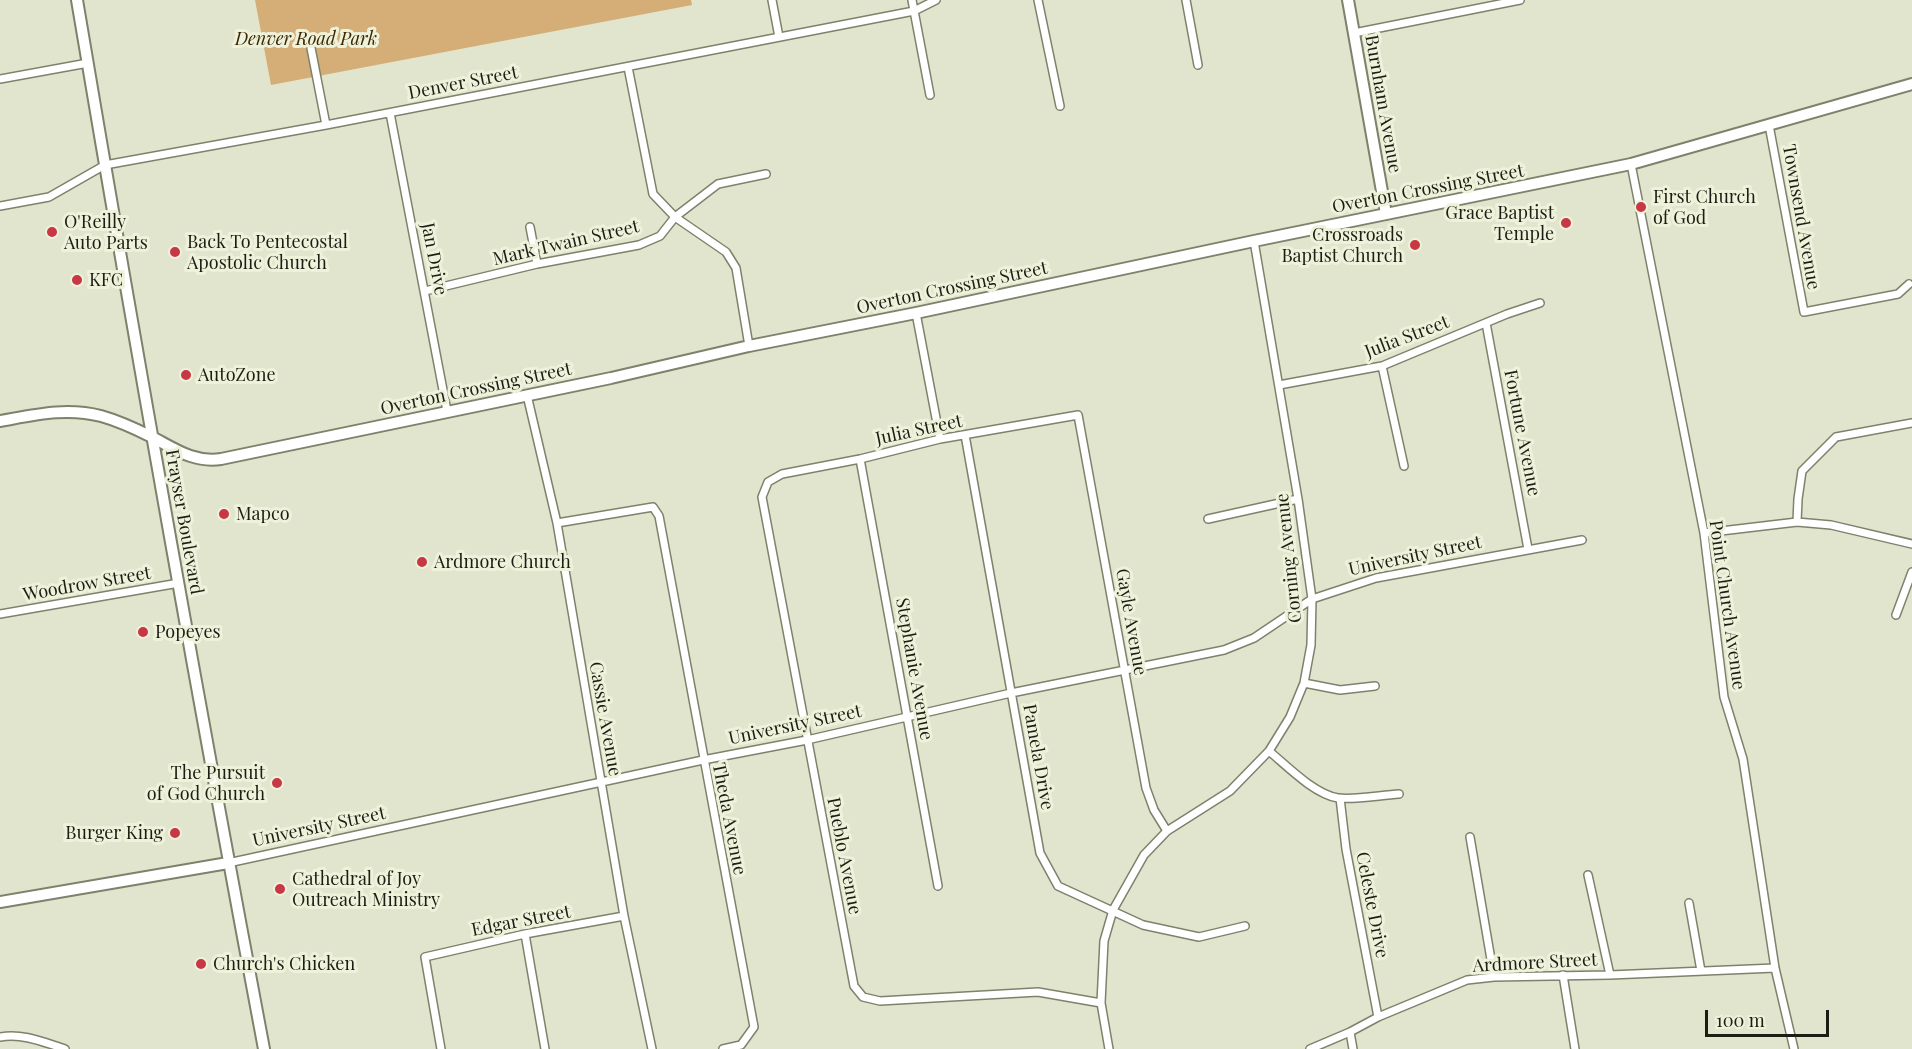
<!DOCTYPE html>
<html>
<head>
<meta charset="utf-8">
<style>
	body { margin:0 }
	#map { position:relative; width:1912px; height:1049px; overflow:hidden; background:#e2e5ce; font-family:"Playfair Display",serif }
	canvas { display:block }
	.scale { position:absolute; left:1705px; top:1010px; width:124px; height:27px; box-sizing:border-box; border:3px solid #1c1d14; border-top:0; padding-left:8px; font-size:18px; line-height:21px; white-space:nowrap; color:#1c1d14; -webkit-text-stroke:4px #eff2db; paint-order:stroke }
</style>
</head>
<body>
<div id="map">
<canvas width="1912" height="1049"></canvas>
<div class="scale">100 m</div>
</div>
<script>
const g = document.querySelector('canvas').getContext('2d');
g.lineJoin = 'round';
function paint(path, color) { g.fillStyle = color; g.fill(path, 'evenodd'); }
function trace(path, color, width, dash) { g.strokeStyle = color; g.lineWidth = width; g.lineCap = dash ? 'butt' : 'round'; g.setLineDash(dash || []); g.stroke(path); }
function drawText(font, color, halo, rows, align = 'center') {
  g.font = font + ' "Playfair Display",serif'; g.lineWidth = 6; g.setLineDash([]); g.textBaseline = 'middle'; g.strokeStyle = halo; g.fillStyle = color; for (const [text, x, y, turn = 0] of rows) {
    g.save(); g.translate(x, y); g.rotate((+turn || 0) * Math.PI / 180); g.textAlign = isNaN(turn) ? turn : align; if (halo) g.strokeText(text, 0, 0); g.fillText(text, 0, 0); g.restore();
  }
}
const green = new Path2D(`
	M 255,0 L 691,0 L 692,5 L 271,85 Z`);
const street = new Path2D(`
	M 772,0 L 779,37
	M 912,0 L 930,95
	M 1038,0 L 1060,106
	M 1186,0 L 1198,65
	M 1354,33 L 1520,0
	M 311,48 L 326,125
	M 628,67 L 653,194 L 675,217 L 726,252 L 736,268 L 749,346
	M 0,79 L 88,63
	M 390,113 L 447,411
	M 1769,125 L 1804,312 L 1898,294 L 1909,284
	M 1631,164 L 1704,533 L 1724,697 L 1743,759 L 1775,968 L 1794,1049
	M 0,206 L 49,197 L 105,165 L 326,125 L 914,11 L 936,0
	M 530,227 L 537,264
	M 425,291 L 537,264 L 639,245 L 660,236 L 675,217 L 718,184 L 766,174
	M 916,313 L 940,439
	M 1486,323 L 1528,549
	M 1382,366 L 1404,466
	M 1279,385 L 1382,366 L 1507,314 L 1540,303
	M 527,395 L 557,523 L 624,916 L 652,1049
	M 965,435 L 1040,853 L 1058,886 L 1143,925 L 1199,937 L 1245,926
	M 860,459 L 938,886
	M 1208,519 L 1298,499
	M 1797,522 L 1798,499 L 1802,471 L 1836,437 L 1912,423
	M 557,523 L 653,507 L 659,516 L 754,1027 L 741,1045 L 723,1049
	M 1704,533 L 1797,522 L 1831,525 L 1912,544
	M 0,614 L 179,583
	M 1896,615 L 1912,572
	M 1304,683 L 1340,690 L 1375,686
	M 1269,751 C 1287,766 1314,794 1338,798 C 1356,800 1381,795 1399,794
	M 1340,798 L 1346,849 L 1378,1017
	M 1470,837 L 1494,977
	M 228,863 L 703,760 L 807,740 L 1011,693 L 1224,650 L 1254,638 L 1312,599 L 1376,578 L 1582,540
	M 1588,875 L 1610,975
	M 1689,903 L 1701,971
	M 525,934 L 545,1049
	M 1563,975 L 1575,1049
	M 1101,1003 L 1038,992 L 880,1001 L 863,997 L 854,986 L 762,497 L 768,482 L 782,474 L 860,459 L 940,439 L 1078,415 L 1146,788 L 1154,810 L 1167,831
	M 1350,1032 L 1353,1049
	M 0,1037 C 23,1033 43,1042 65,1049
	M 441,1049 L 425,957 L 525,934 L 624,916
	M 1109,1049 L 1101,1003 L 1104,941 L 1113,910 L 1144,855 L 1167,831 L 1230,791 L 1269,751 L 1290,717 L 1304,683 L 1311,645 L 1312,599 L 1298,499 L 1254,241
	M 1310,1049 L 1350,1032 L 1378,1017 L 1467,980 L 1494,977 L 1610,975 L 1775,968`);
const secondary = new Path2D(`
	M 77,0 C 136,350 198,700 264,1049
	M 1348,0 L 1386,214
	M 0,421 C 34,415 66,407 101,416 C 119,421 136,429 152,437 C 175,449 194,463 221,459 L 611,378 L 749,346 L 916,313 L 1254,241 L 1631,164 L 1912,84
	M 0,902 L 228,863`);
const markers = [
	[1641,207,6,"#c73744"],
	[1566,223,6,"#c73744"],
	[52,232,6,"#c73744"],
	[1415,245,6,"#c73744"],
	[175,252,6,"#c73744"],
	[77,280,6,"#c73744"],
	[186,375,6,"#c73744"],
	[224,514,6,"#c73744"],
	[422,562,6,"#c73744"],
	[143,632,6,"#c73744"],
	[277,783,6,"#c73744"],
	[175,833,6,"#c73744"],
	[280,889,6,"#c73744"],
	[201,964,6,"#c73744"]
];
const parkNames = [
	["Denver Road Park",306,39]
];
const streetNames = [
	["Denver Street",463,83,-11],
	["Burnham Avenue",1383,104,80],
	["Overton Crossing Street",1428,189,-11],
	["Townsend Avenue",1801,217,80],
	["Mark Twain Street",566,243,-13],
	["Jan Drive",434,259,79],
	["Overton Crossing Street",952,288,-12],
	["Julia Street",1407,337,-21],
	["Overton Crossing Street",476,389,-12],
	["Julia Street",919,430,-12],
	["Fortune Avenue",1522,433,79],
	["Frayser Boulevard",184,522,80],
	["University Street",1415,556,-12],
	["Corning Avenue",1289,558,-96],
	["Woodrow Street",87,584,-10],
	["Point Church Avenue",1727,605,82],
	["Gayle Avenue",1131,622,80],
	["Stephanie Avenue",914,669,80],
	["Cassie Avenue",605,719,80],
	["University Street",795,725,-12],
	["Pamela Drive",1038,757,80],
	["Theda Avenue",729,819,79],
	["University Street",319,827,-12],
	["Pueblo Avenue",844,856,79],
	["Celeste Drive",1372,905,79],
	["Edgar Street",521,921,-11],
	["Ardmore Street",1535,963,-3]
];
const poiNames = [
	["First Church",1653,197],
	["of God",1653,218],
	["Grace Baptist",1554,213,"right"],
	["Temple",1554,234,"right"],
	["O'Reilly",64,222],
	["Auto Parts",64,243],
	["Crossroads",1403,235,"right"],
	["Baptist Church",1403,256,"right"],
	["Back To Pentecostal",187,242],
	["Apostolic Church",187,263],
	["KFC",89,280],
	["AutoZone",198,375],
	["Mapco",236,514],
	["Ardmore Church",434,562],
	["Popeyes",155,632],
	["The Pursuit",265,773,"right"],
	["of God Church",265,794,"right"],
	["Burger King",163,833,"right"],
	["Cathedral of Joy",292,879],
	["Outreach Ministry",292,900],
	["Church's Chicken",213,964]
];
paint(green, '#d4ae76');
trace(street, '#7e816c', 10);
trace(secondary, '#7e816c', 14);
trace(street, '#fff', 7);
trace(secondary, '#fff', 10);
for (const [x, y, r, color] of markers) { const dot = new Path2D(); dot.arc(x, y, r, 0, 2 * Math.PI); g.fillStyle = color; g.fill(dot); trace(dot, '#eff2db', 2); }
drawText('italic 18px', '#3c2704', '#eff2db', parkNames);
drawText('18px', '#1c1d14', '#eff2db', streetNames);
drawText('18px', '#1c1d14', '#eff2db', poiNames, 'left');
</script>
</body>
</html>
